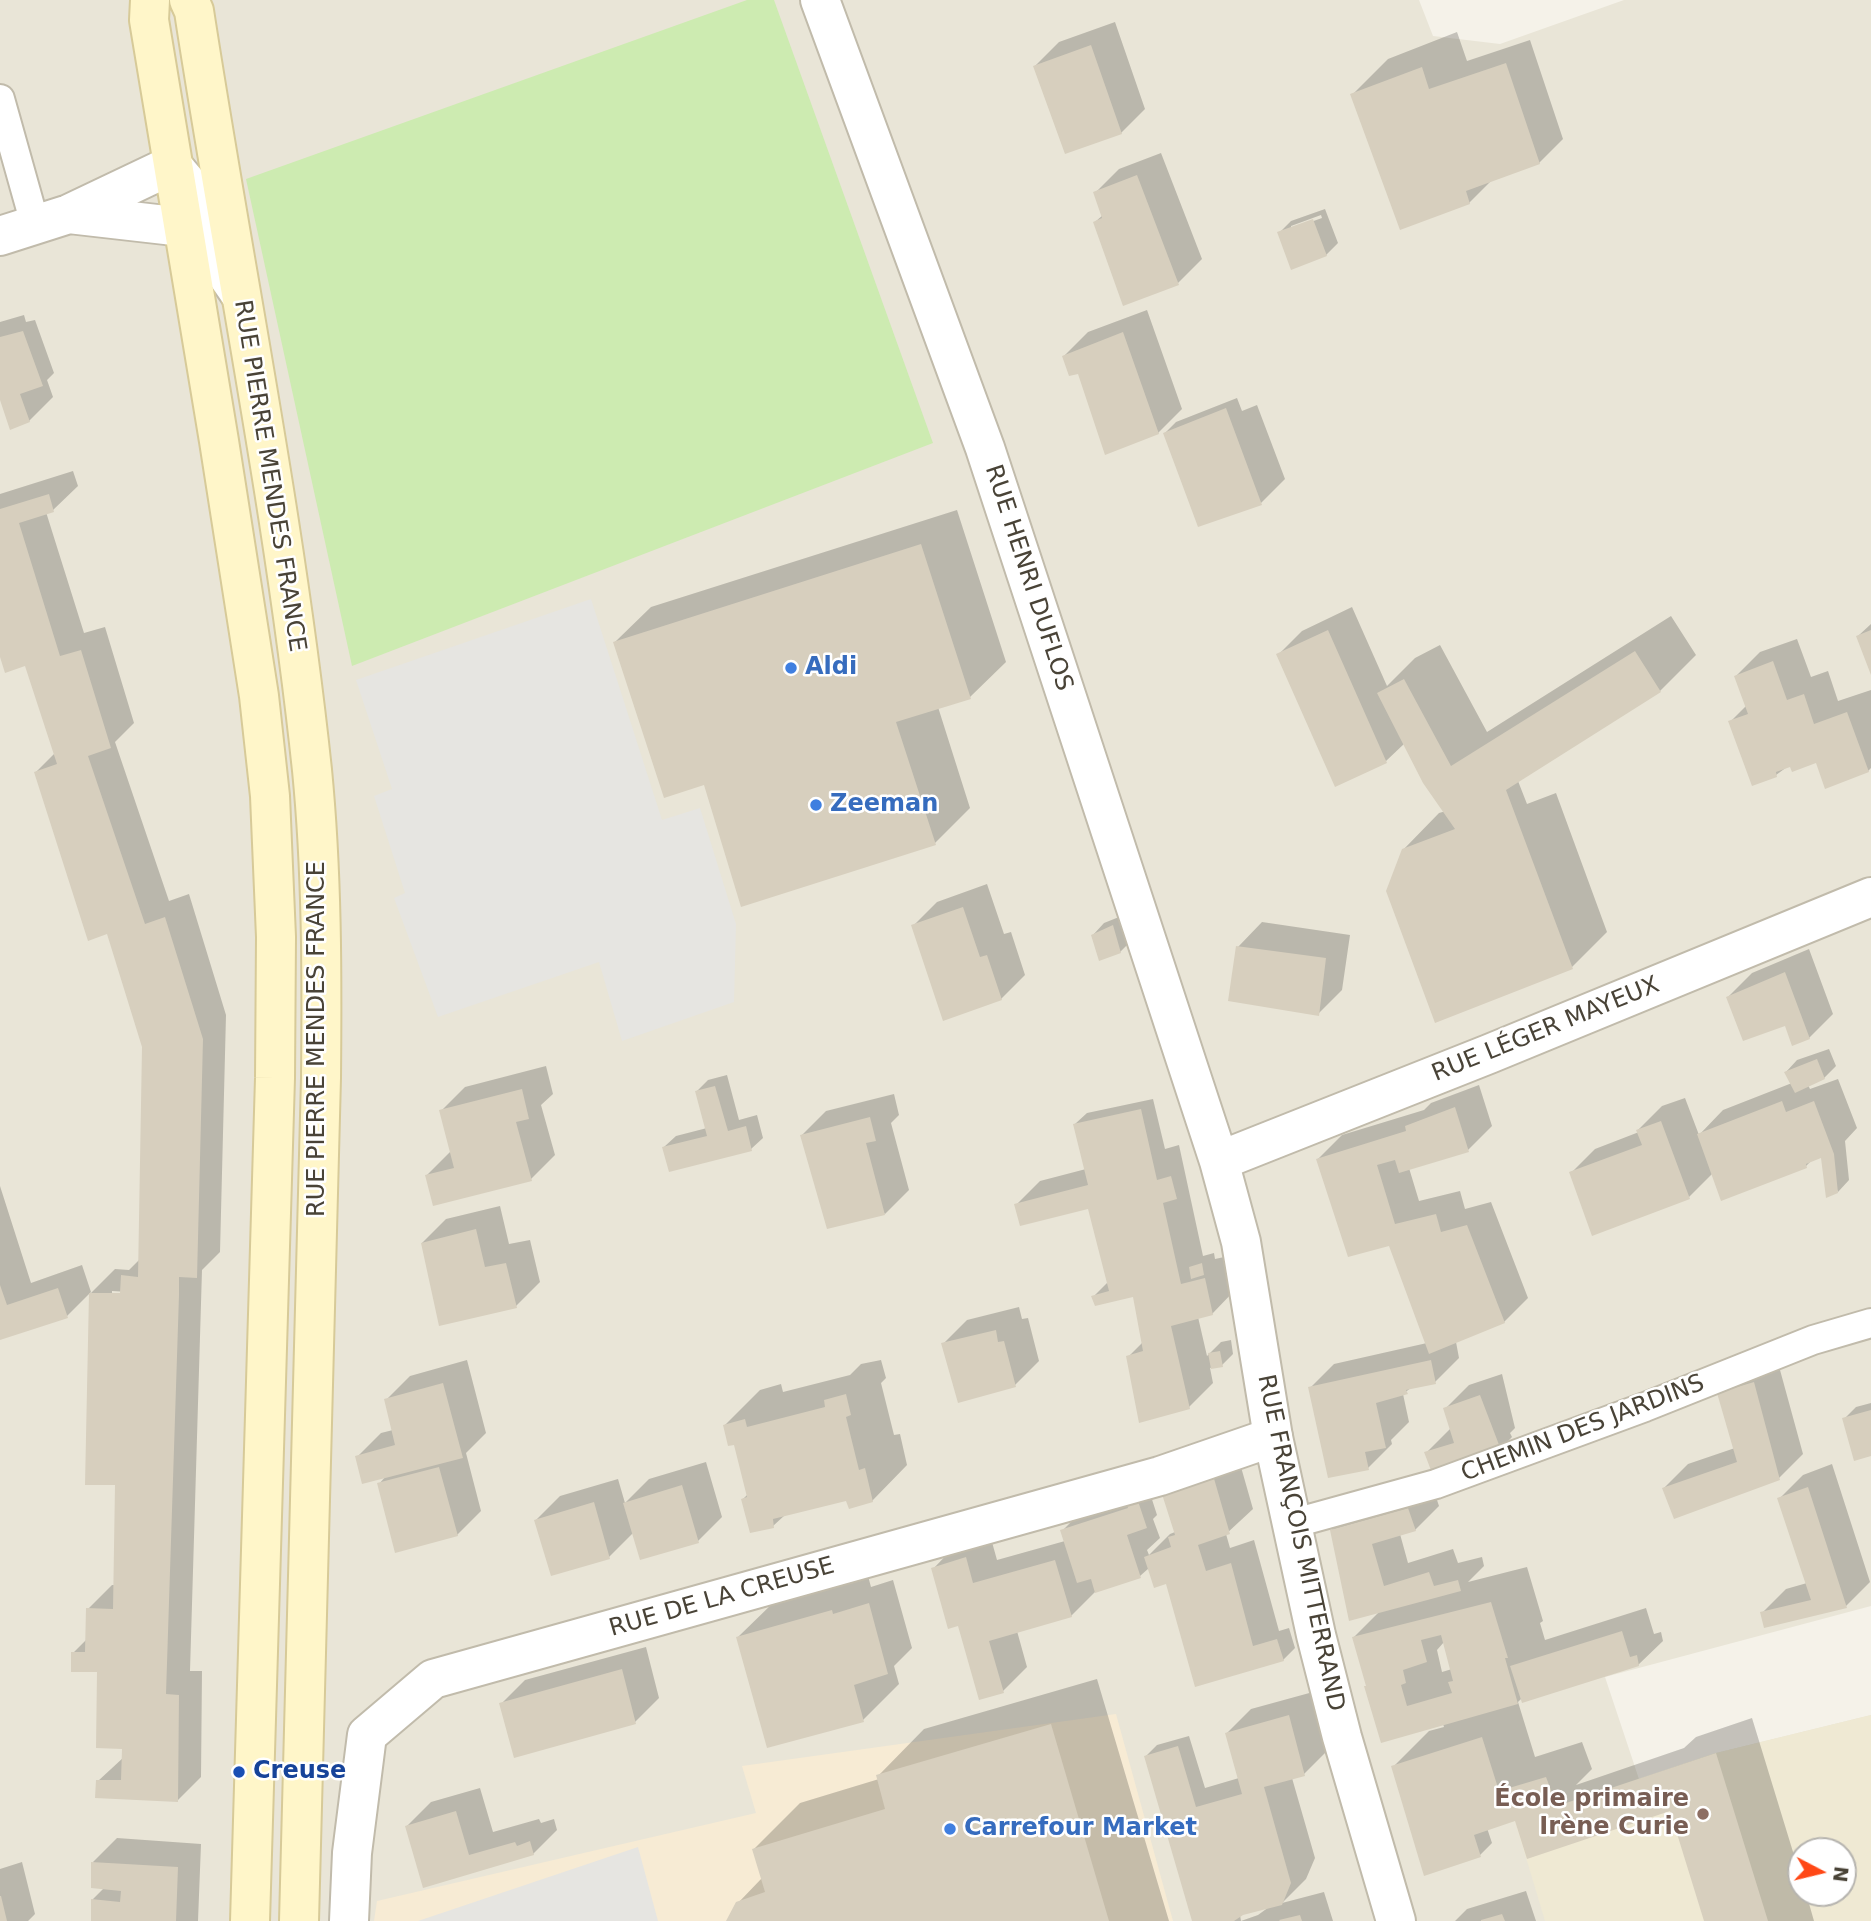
<!DOCTYPE html>
<html>
<head>
<meta charset="utf-8">
<style>
	body { margin:0 }
	#map { position:relative; width:1871px; height:1921px; overflow:hidden; background:#f5f2e9; font-family:"DejaVu Sans",sans-serif }
	canvas { display:block }
	.north { position:absolute; left:1787px; top:1837px; width:70px; height:70px; box-sizing:border-box; background:#fff; border:2px solid #b6b4af; border-radius:50%; rotate:97deg; font-size:19px; font-weight:700; line-height:28px; text-align:center; color:#494337 }
	.north::after { content:''; display:block; margin:auto; width:24px; height:32px; background:#ff4816; clip-path:polygon(50% 0,100% 100%,50% 72%,0 100%) }
</style>
</head>
<body>
<div id="map">
<canvas width="1871" height="1921"></canvas>
<div class="north">N</div>
</div>
<script>
const g = document.querySelector('canvas').getContext('2d');
g.lineJoin = 'round';
function paint(path, color) { g.fillStyle = color; g.fill(path, 'evenodd'); }
function trace(path, color, width, dash) { g.strokeStyle = color; g.lineWidth = width; g.lineCap = dash ? 'butt' : 'round'; g.setLineDash(dash || []); g.stroke(path); }
function drawText(font, color, halo, rows, align = 'center') {
  g.font = font + ' "DejaVu Sans",sans-serif'; g.lineWidth = 5; g.setLineDash([]); g.textBaseline = 'middle'; g.strokeStyle = halo; g.fillStyle = color; for (const [text, x, y, turn = 0] of rows) {
    g.save(); g.translate(x, y); g.rotate((+turn || 0) * Math.PI / 180); g.textAlign = isNaN(turn) ? turn : align; if (halo) g.strokeText(text, 0, 0); g.fillText(text, 0, 0); g.restore();
  }
}
const residential = new Path2D(`
	M 0,0 L 1419,0 L 1433,36 L 1500,44 L 1624,0 L 1871,0 L 1871,1606 L 1605,1677 L 1639,1779 L 1716,1753 L 1871,1715 L 1871,1921 L 0,1921 ZM 1801,1851 L 1843,1851 L 1843,1893 L 1801,1893 Z`);
const commercial = new Path2D(`
	M 1116,1714 L 1173,1921 L 374,1921 L 377,1901 L 756,1813 L 742,1766 Z`);
const education = new Path2D(`
	M 1871,1715 L 1871,1921 L 1545,1921 L 1515,1821 L 1716,1753 ZM 1801,1851 L 1843,1851 L 1843,1893 L 1801,1893 Z`);
const green = new Path2D(`
	M 747,0 L 774,0 L 933,443 L 352,666 L 246,179 Z`);
const parking = new Path2D(`
	M 591,599 L 662,820 L 700,808 L 736,924 L 734,1002 L 622,1041 L 599,962 L 438,1017 L 394,898 L 405,893 L 374,796 L 392,789 L 356,680 Z
	M 638,1847 L 658,1921 L 418,1921 Z`);
const shadow = new Path2D(`
	M 1115,22 L 1145,109 L 1121,133 L 1035,66 L 1059,42 Z
	M 1457,32 L 1467,61 L 1530,40 L 1563,139 L 1539,163 L 1493,179 L 1469,203 L 1352,95 L 1388,59 Z
	M 1161,153 L 1202,259 L 1178,283 L 1095,222 L 1103,215 L 1095,193 L 1119,169 Z
	M 1325,209 L 1338,243 L 1326,255 L 1279,233 L 1291,221 ZM 1321,215 L 1322,218 L 1291,229 L 1291,226 Z
	M 1147,310 L 1182,409 L 1158,433 L 1079,372 L 1064,356 L 1088,332 Z
	M 24,315 L 26,322 L 35,320 L 54,373 L 47,380 L 53,397 L 29,421 L 0,398 L 0,322 Z
	M 1237,398 L 1242,411 L 1257,405 L 1285,479 L 1261,503 L 1165,433 L 1176,422 Z
	M 73,471 L 78,486 L 53,510 L 46,512 L 84,633 L 105,627 L 134,723 L 115,742 L 169,901 L 189,894 L 226,1015 L 220,1252 L 202,1270 L 190,1671 L 202,1671 L 201,1777 L 177,1801 L 98,1781 L 124,1757 L 124,1747 L 99,1671 L 73,1653 L 87,1639 L 88,1609 L 112,1585 L 115,1585 L 117,1483 L 91,1293 L 115,1269 L 129,1270 L 140,1259 L 143,1047 L 109,932 L 36,772 L 55,753 L 26,664 L 0,651 L 0,494 ZM 112,1291 L 129,1292 L 112,1295 Z
	M 957,510 L 1006,662 L 970,697 L 938,707 L 970,808 L 935,843 L 705,783 L 615,642 L 651,607 Z
	M 1352,607 L 1387,686 L 1415,658 L 1440,645 L 1487,732 L 1671,616 L 1696,655 L 1660,691 L 1518,781 L 1527,804 L 1556,793 L 1607,932 L 1572,967 L 1403,850 L 1439,813 L 1446,811 L 1405,743 L 1386,761 L 1336,784 L 1278,655 L 1302,631 Z
	M 1871,624 L 1871,670 L 1858,636 Z
	M 1797,639 L 1811,677 L 1828,671 L 1838,701 L 1871,690 L 1871,768 L 1868,771 L 1817,761 L 1791,764 L 1776,775 L 1730,722 L 1747,705 L 1736,676 L 1760,652 Z
	M 987,884 L 1004,934 L 1011,932 L 1025,975 L 1001,999 L 913,926 L 937,902 Z
	M 1124,915 L 1132,940 L 1120,952 L 1093,935 L 1104,923 Z
	M 1262,922 L 1350,935 L 1342,990 L 1318,1014 L 1238,947 Z
	M 1809,949 L 1833,1014 L 1809,1038 L 1786,1024 L 1728,997 L 1752,973 Z
	M 1829,1049 L 1836,1066 L 1824,1078 L 1808,1085 L 1810,1089 L 1838,1079 L 1857,1128 L 1845,1141 L 1849,1180 L 1838,1192 L 1823,1156 L 1812,1160 L 1806,1166 L 1713,1173 L 1689,1197 L 1593,1233 L 1571,1173 L 1595,1149 L 1639,1132 L 1638,1130 L 1662,1106 L 1685,1098 L 1699,1135 L 1723,1110 L 1792,1083 L 1786,1072 L 1797,1060 Z
	M 546,1066 L 553,1094 L 541,1105 L 555,1155 L 531,1179 L 427,1175 L 451,1151 L 441,1111 L 465,1087 Z
	M 727,1075 L 739,1120 L 757,1115 L 763,1138 L 751,1149 L 664,1147 L 676,1136 L 707,1128 L 697,1091 L 708,1080 Z
	M 1479,1085 L 1492,1126 L 1468,1150 L 1409,1168 L 1419,1201 L 1460,1191 L 1465,1209 L 1491,1202 L 1528,1298 L 1504,1322 L 1456,1342 L 1459,1358 L 1435,1382 L 1412,1387 L 1403,1394 L 1409,1422 L 1391,1440 L 1392,1444 L 1368,1468 L 1310,1388 L 1334,1364 L 1427,1343 L 1390,1244 L 1318,1159 L 1342,1135 L 1424,1110 L 1431,1103 Z
	M 894,1094 L 899,1115 L 891,1123 L 909,1190 L 885,1214 L 802,1135 L 826,1111 Z
	M 1153,1099 L 1165,1149 L 1179,1145 L 1203,1256 L 1214,1253 L 1215,1259 L 1229,1256 L 1236,1289 L 1212,1314 L 1198,1317 L 1207,1356 L 1221,1342 L 1231,1340 L 1233,1354 L 1222,1365 L 1210,1368 L 1213,1383 L 1189,1407 L 1128,1357 L 1143,1342 L 1134,1294 L 1093,1297 L 1109,1281 L 1089,1207 L 1016,1205 L 1040,1181 L 1086,1169 L 1075,1124 L 1087,1113 Z
	M 0,1186 L 31,1283 L 82,1265 L 91,1292 L 67,1316 L 0,1338 Z
	M 500,1206 L 509,1244 L 530,1240 L 540,1282 L 516,1306 L 422,1243 L 446,1219 Z
	M 1019,1307 L 1022,1319 L 1028,1318 L 1039,1361 L 1015,1385 L 943,1344 L 967,1320 Z
	M 1777,1359 L 1803,1454 L 1779,1478 L 1664,1488 L 1688,1464 L 1735,1448 L 1719,1393 L 1743,1369 Z
	M 467,1360 L 486,1433 L 466,1453 L 481,1511 L 457,1535 L 379,1484 L 386,1476 L 357,1457 L 381,1433 L 393,1430 L 386,1400 L 410,1376 Z
	M 881,1360 L 886,1378 L 881,1383 L 894,1435 L 900,1434 L 907,1465 L 872,1501 L 848,1499 L 785,1515 L 773,1526 L 743,1499 L 748,1494 L 735,1443 L 725,1425 L 760,1390 L 781,1384 L 783,1392 L 850,1375 L 861,1364 Z
	M 1502,1374 L 1515,1428 L 1510,1433 L 1512,1437 L 1500,1449 L 1426,1453 L 1451,1428 L 1445,1409 L 1469,1385 Z
	M 1871,1403 L 1871,1454 L 1844,1419 L 1856,1407 Z
	M 1237,1453 L 1253,1509 L 1226,1534 L 1230,1548 L 1254,1540 L 1279,1631 L 1289,1628 L 1295,1648 L 1283,1660 L 1196,1684 L 1167,1582 L 1149,1568 L 1140,1576 L 1095,1592 L 1071,1616 L 1017,1631 L 1027,1667 L 1003,1691 L 960,1624 L 933,1569 L 957,1544 L 990,1535 L 997,1560 L 1065,1541 L 1062,1531 L 1086,1507 L 1148,1487 L 1157,1515 L 1153,1519 L 1160,1538 L 1147,1550 L 1149,1555 L 1170,1534 L 1175,1532 L 1163,1491 Z
	M 706,1462 L 722,1517 L 698,1541 L 633,1533 L 609,1557 L 536,1520 L 560,1496 L 618,1479 L 625,1503 L 649,1479 Z
	M 1832,1464 L 1870,1582 L 1846,1606 L 1762,1613 L 1786,1589 L 1807,1583 L 1779,1499 L 1803,1475 Z
	M 1432,1485 L 1439,1506 L 1415,1530 L 1400,1534 L 1408,1563 L 1453,1549 L 1458,1563 L 1482,1557 L 1484,1566 L 1468,1582 L 1527,1567 L 1543,1621 L 1540,1623 L 1545,1640 L 1646,1608 L 1654,1634 L 1661,1632 L 1663,1641 L 1638,1665 L 1522,1698 L 1518,1702 L 1535,1757 L 1582,1742 L 1592,1769 L 1576,1785 L 1684,1748 L 1696,1737 L 1752,1718 L 1801,1878 L 1801,1893 L 1806,1893 L 1814,1921 L 1706,1921 L 1672,1809 L 1521,1817 L 1487,1828 L 1492,1843 L 1480,1855 L 1425,1874 L 1393,1767 L 1429,1731 L 1444,1727 L 1443,1724 L 1382,1741 L 1354,1637 L 1380,1611 L 1332,1530 L 1356,1506 ZM 1444,1642 L 1452,1669 L 1442,1672 L 1437,1650 Z
	M 868,1576 L 871,1587 L 893,1580 L 912,1648 L 894,1666 L 899,1684 L 863,1720 L 738,1637 L 774,1602 Z
	M 646,1647 L 659,1698 L 635,1722 L 501,1704 L 525,1680 Z
	M 1097,1679 L 1169,1921 L 728,1921 L 738,1903 L 762,1878 L 754,1849 L 800,1803 L 879,1779 L 878,1776 L 924,1729 Z
	M 1313,1692 L 1328,1750 L 1304,1774 L 1292,1778 L 1315,1858 L 1306,1879 L 1282,1903 L 1324,1892 L 1333,1921 L 1194,1921 L 1145,1757 L 1157,1745 L 1189,1736 L 1205,1788 L 1239,1778 L 1227,1733 L 1251,1709 ZM 1269,1907 L 1258,1915 L 1241,1921 L 1240,1915 Z
	M 480,1788 L 493,1832 L 539,1819 L 541,1823 L 554,1819 L 557,1830 L 533,1854 L 424,1885 L 407,1826 L 431,1802 Z
	M 117,1838 L 201,1844 L 198,1921 L 92,1921 L 92,1900 L 105,1887 L 93,1862 Z
	M 22,1862 L 35,1914 L 28,1921 L 0,1921 L 0,1869 Z
	M 1526,1891 L 1536,1921 L 1455,1921 L 1467,1909 Z`);
const building = new Path2D(`
	M 1091,45 L 1122,134 L 1065,154 L 1033,66 Z
	M 1506,63 L 1540,164 L 1466,191 L 1470,204 L 1400,230 L 1350,94 L 1422,67 L 1429,89 Z
	M 1137,175 L 1179,285 L 1123,306 L 1093,222 L 1102,218 L 1093,192 Z
	M 1313,219 L 1327,256 L 1291,270 L 1277,232 Z
	M 23,331 L 43,386 L 20,394 L 30,422 L 10,430 L 0,400 L 0,337 Z
	M 1123,332 L 1159,434 L 1105,455 L 1078,374 L 1069,376 L 1062,356 Z
	M 1226,408 L 1262,505 L 1198,527 L 1163,433 Z
	M 49,494 L 54,512 L 19,523 L 60,656 L 81,650 L 111,748 L 88,756 L 145,924 L 165,917 L 203,1039 L 197,1278 L 179,1277 L 179,1295 L 166,1694 L 179,1695 L 178,1802 L 95,1798 L 96,1780 L 121,1780 L 122,1749 L 96,1748 L 97,1672 L 71,1672 L 71,1652 L 85,1652 L 86,1608 L 113,1609 L 115,1485 L 85,1485 L 89,1293 L 120,1293 L 121,1275 L 138,1277 L 142,1047 L 107,934 L 88,941 L 34,772 L 57,764 L 25,666 L 5,673 L 0,657 L 0,509 Z
	M 921,544 L 971,699 L 896,722 L 936,845 L 741,907 L 704,785 L 664,798 L 613,642 Z
	M 1328,630 L 1387,763 L 1335,787 L 1276,654 Z
	M 1871,630 L 1871,675 L 1856,636 Z
	M 1635,651 L 1661,692 L 1506,790 L 1573,969 L 1435,1023 L 1386,891 L 1402,849 L 1455,829 L 1423,783 L 1377,693 L 1404,679 L 1451,766 Z
	M 1773,661 L 1787,700 L 1804,694 L 1814,724 L 1847,712 L 1869,772 L 1825,789 L 1816,763 L 1792,772 L 1790,767 L 1776,772 L 1777,777 L 1752,786 L 1728,721 L 1748,714 L 1734,676 Z
	M 963,907 L 980,957 L 987,955 L 1002,1000 L 943,1021 L 911,925 Z
	M 1113,925 L 1121,953 L 1099,961 L 1091,935 Z
	M 1236,946 L 1326,958 L 1319,1016 L 1228,1001 Z
	M 1785,972 L 1810,1039 L 1792,1046 L 1785,1026 L 1743,1041 L 1726,997 Z
	M 1817,1059 L 1825,1079 L 1795,1093 L 1784,1072 Z
	M 715,1086 L 728,1131 L 746,1126 L 752,1151 L 669,1172 L 662,1147 L 707,1136 L 695,1091 Z
	M 522,1089 L 529,1119 L 516,1122 L 532,1181 L 433,1206 L 425,1175 L 454,1168 L 439,1110 Z
	M 1782,1101 L 1786,1112 L 1814,1101 L 1834,1154 L 1838,1193 L 1826,1198 L 1821,1158 L 1806,1164 L 1807,1168 L 1721,1201 L 1697,1134 Z
	M 1455,1107 L 1469,1152 L 1399,1173 L 1395,1160 L 1377,1165 L 1395,1224 L 1436,1214 L 1441,1232 L 1467,1225 L 1505,1323 L 1429,1354 L 1389,1246 L 1348,1257 L 1316,1159 L 1406,1131 L 1405,1126 Z
	M 1141,1109 L 1157,1180 L 1171,1176 L 1177,1199 L 1163,1203 L 1181,1284 L 1205,1278 L 1213,1315 L 1171,1326 L 1190,1409 L 1139,1423 L 1126,1356 L 1143,1351 L 1133,1297 L 1095,1306 L 1091,1296 L 1109,1291 L 1088,1209 L 1020,1226 L 1014,1204 L 1088,1185 L 1073,1124 Z
	M 870,1117 L 876,1141 L 866,1143 L 885,1215 L 827,1229 L 800,1135 Z
	M 1661,1121 L 1690,1199 L 1592,1236 L 1569,1172 L 1642,1145 L 1636,1130 Z
	M 476,1229 L 485,1267 L 506,1263 L 517,1308 L 439,1326 L 421,1243 Z
	M 1202,1263 L 1204,1275 L 1191,1279 L 1189,1267 Z
	M 0,1285 L 7,1305 L 58,1288 L 68,1318 L 0,1340 Z
	M 996,1330 L 998,1342 L 1004,1341 L 1016,1387 L 958,1403 L 941,1343 Z
	M 1220,1351 L 1223,1367 L 1211,1369 L 1208,1353 Z
	M 1431,1360 L 1436,1384 L 1406,1390 L 1408,1394 L 1376,1403 L 1386,1448 L 1365,1452 L 1369,1470 L 1328,1478 L 1308,1387 Z
	M 1754,1382 L 1780,1480 L 1674,1519 L 1662,1488 L 1737,1462 L 1717,1393 Z
	M 443,1383 L 463,1458 L 362,1484 L 355,1456 L 395,1445 L 384,1399 Z
	M 846,1394 L 851,1415 L 846,1417 L 859,1470 L 865,1468 L 873,1502 L 849,1509 L 846,1501 L 773,1519 L 774,1528 L 750,1533 L 741,1499 L 747,1497 L 734,1445 L 728,1446 L 723,1425 L 745,1419 L 747,1427 L 825,1407 L 824,1400 Z
	M 1480,1395 L 1501,1450 L 1432,1473 L 1424,1452 L 1454,1443 L 1443,1408 Z
	M 1871,1410 L 1871,1456 L 1854,1461 L 1842,1418 Z
	M 439,1467 L 458,1536 L 395,1553 L 377,1483 Z
	M 1213,1475 L 1230,1534 L 1198,1545 L 1206,1571 L 1231,1563 L 1253,1646 L 1277,1639 L 1284,1661 L 1195,1687 L 1166,1584 L 1154,1588 L 1144,1557 L 1171,1547 L 1168,1537 L 1175,1535 L 1161,1491 Z
	M 682,1485 L 699,1543 L 640,1560 L 623,1503 Z
	M 1808,1487 L 1847,1608 L 1764,1628 L 1760,1612 L 1811,1600 L 1777,1498 Z
	M 1137,1498 L 1147,1528 L 1127,1535 L 1141,1578 L 1095,1593 L 1091,1579 L 1077,1583 L 1060,1530 L 1128,1508 L 1126,1501 Z
	M 594,1502 L 610,1559 L 551,1576 L 534,1520 Z
	M 1408,1508 L 1416,1531 L 1372,1544 L 1384,1586 L 1429,1572 L 1434,1586 L 1458,1580 L 1461,1591 L 1349,1621 L 1330,1530 Z
	M 966,1557 L 973,1583 L 1055,1560 L 1072,1617 L 989,1641 L 1004,1693 L 979,1700 L 958,1626 L 948,1629 L 931,1568 Z
	M 1491,1602 L 1508,1658 L 1505,1658 L 1518,1704 L 1381,1743 L 1364,1686 L 1366,1686 L 1352,1637 ZM 1441,1635 L 1453,1681 L 1448,1682 L 1452,1693 L 1407,1706 L 1401,1685 L 1406,1683 L 1403,1670 L 1427,1662 L 1421,1640 Z
	M 869,1603 L 888,1674 L 854,1685 L 864,1722 L 767,1748 L 736,1637 L 832,1610 L 833,1614 Z
	M 1622,1631 L 1630,1657 L 1637,1655 L 1639,1666 L 1522,1703 L 1510,1666 Z
	M 622,1669 L 636,1724 L 514,1758 L 499,1703 Z
	M 1289,1715 L 1305,1776 L 1264,1787 L 1291,1883 L 1282,1905 L 1243,1915 L 1234,1921 L 1192,1921 L 1144,1756 L 1178,1746 L 1196,1807 L 1242,1794 L 1225,1733 Z
	M 1051,1724 L 1109,1921 L 726,1921 L 736,1902 L 765,1892 L 752,1849 L 885,1809 L 876,1775 Z
	M 1482,1737 L 1499,1791 L 1546,1777 L 1557,1806 L 1716,1753 L 1768,1921 L 1704,1921 L 1670,1811 L 1527,1859 L 1515,1821 L 1474,1835 L 1481,1857 L 1424,1876 L 1391,1766 Z
	M 456,1811 L 469,1855 L 515,1842 L 517,1846 L 530,1841 L 534,1855 L 423,1888 L 405,1826 Z
	M 91,1862 L 178,1867 L 176,1921 L 91,1921 L 91,1899 L 120,1902 L 121,1891 L 91,1888 Z
	M 0,1896 L 1,1896 L 7,1921 L 0,1921 Z
	M 1502,1914 L 1505,1921 L 1481,1921 L 1481,1920 Z
	M 1300,1915 L 1302,1921 L 1280,1921 L 1279,1920 Z`);
const service = new Path2D(`
	M 0,99 L 35,224
	M 1291,1524 L 1436,1484 L 1645,1407 L 1813,1340 L 1871,1323`);
const minor = new Path2D(`
	M 69,214 L 183,227 L 199,197
	M 0,236 L 69,214 L 172,165 L 199,197 L 209,249 L 240,294
	M 349,1921 L 352,1853 L 367,1735 L 433,1679 L 1160,1476 L 1273,1437`);
const tertiary = new Path2D(`
	M 820,0 L 985,448 L 1219,1161 L 1241,1242 L 1273,1437 L 1316,1635 L 1342,1737 L 1396,1921
	M 1219,1161 L 1489,1054 L 1871,897`);
const secondary = new Path2D(`
	M 150,0 L 149,20 L 219,441 L 259,696 L 270,796 L 276,937 L 275,1078 L 250,1921
	M 189,0 L 194,11 C 233,264 285,515 312,770 C 322,872 322,975 321,1078 L 299,1921`);
const markers = [
	[791,668,7,"#3f7fe0"],
	[816,805,7,"#3f7fe0"],
	[239,1772,7,"#1a4fb4"],
	[1703,1814,7,"#8d6e63"],
	[950,1829,7,"#3f7fe0"]
];
const streetNames = [
	["RUE PIERRE MENDES FRANCE",269,476,81],
	["RUE HENRI DUFLOS",1028,578,72],
	["RUE LÉGER MAYEUX",1546,1030,-22],
	["RUE PIERRE MENDES FRANCE",318,1039,-90],
	["CHEMIN DES JARDINS",1583,1429,-21],
	["RUE FRANÇOIS MITTERRAND",1300,1543,78],
	["RUE DE LA CREUSE",722,1598,-16]
];
const shopNames = [
	["Aldi",805,668],
	["Zeeman",830,805],
	["Carrefour Market",964,1829]
];
const transitNames = [
	["Creuse",253,1772]
];
const educationNames = [
	["École primaire",1689,1800],
	["Irène Curie",1689,1828]
];
paint(residential, '#e9e5d7');
paint(commercial, '#f7ebd4');
paint(education, '#efe9d3');
paint(green, '#cdebb1');
paint(parking, '#e6e5e1');
paint(shadow, '#0003');
paint(building, '#d7cfbe');
trace(service, '#c1bbab', 32);
trace(minor, '#c1bbab', 42);
trace(tertiary, '#c1bbab', 42);
trace(secondary, '#d7ca98', 42);
trace(service, '#fff', 28);
trace(minor, '#fff', 38);
trace(tertiary, '#fff', 38);
trace(secondary, '#fff6c9', 38);
for (const [x, y, r, color] of markers) { const dot = new Path2D(); dot.arc(x, y, r, 0, 2 * Math.PI); g.fillStyle = color; g.fill(dot); trace(dot, '#fff', 2.5); }
drawText('24px', '#494337', '#fff', streetNames);
drawText('bold 24px', '#366cbe', '#fff', shopNames, 'left');
drawText('bold 24px', '#164399', '#fff', transitNames, 'left');
drawText('bold 24px', '#785e54', '#fff', educationNames, 'right');
</script>
</body>
</html>
